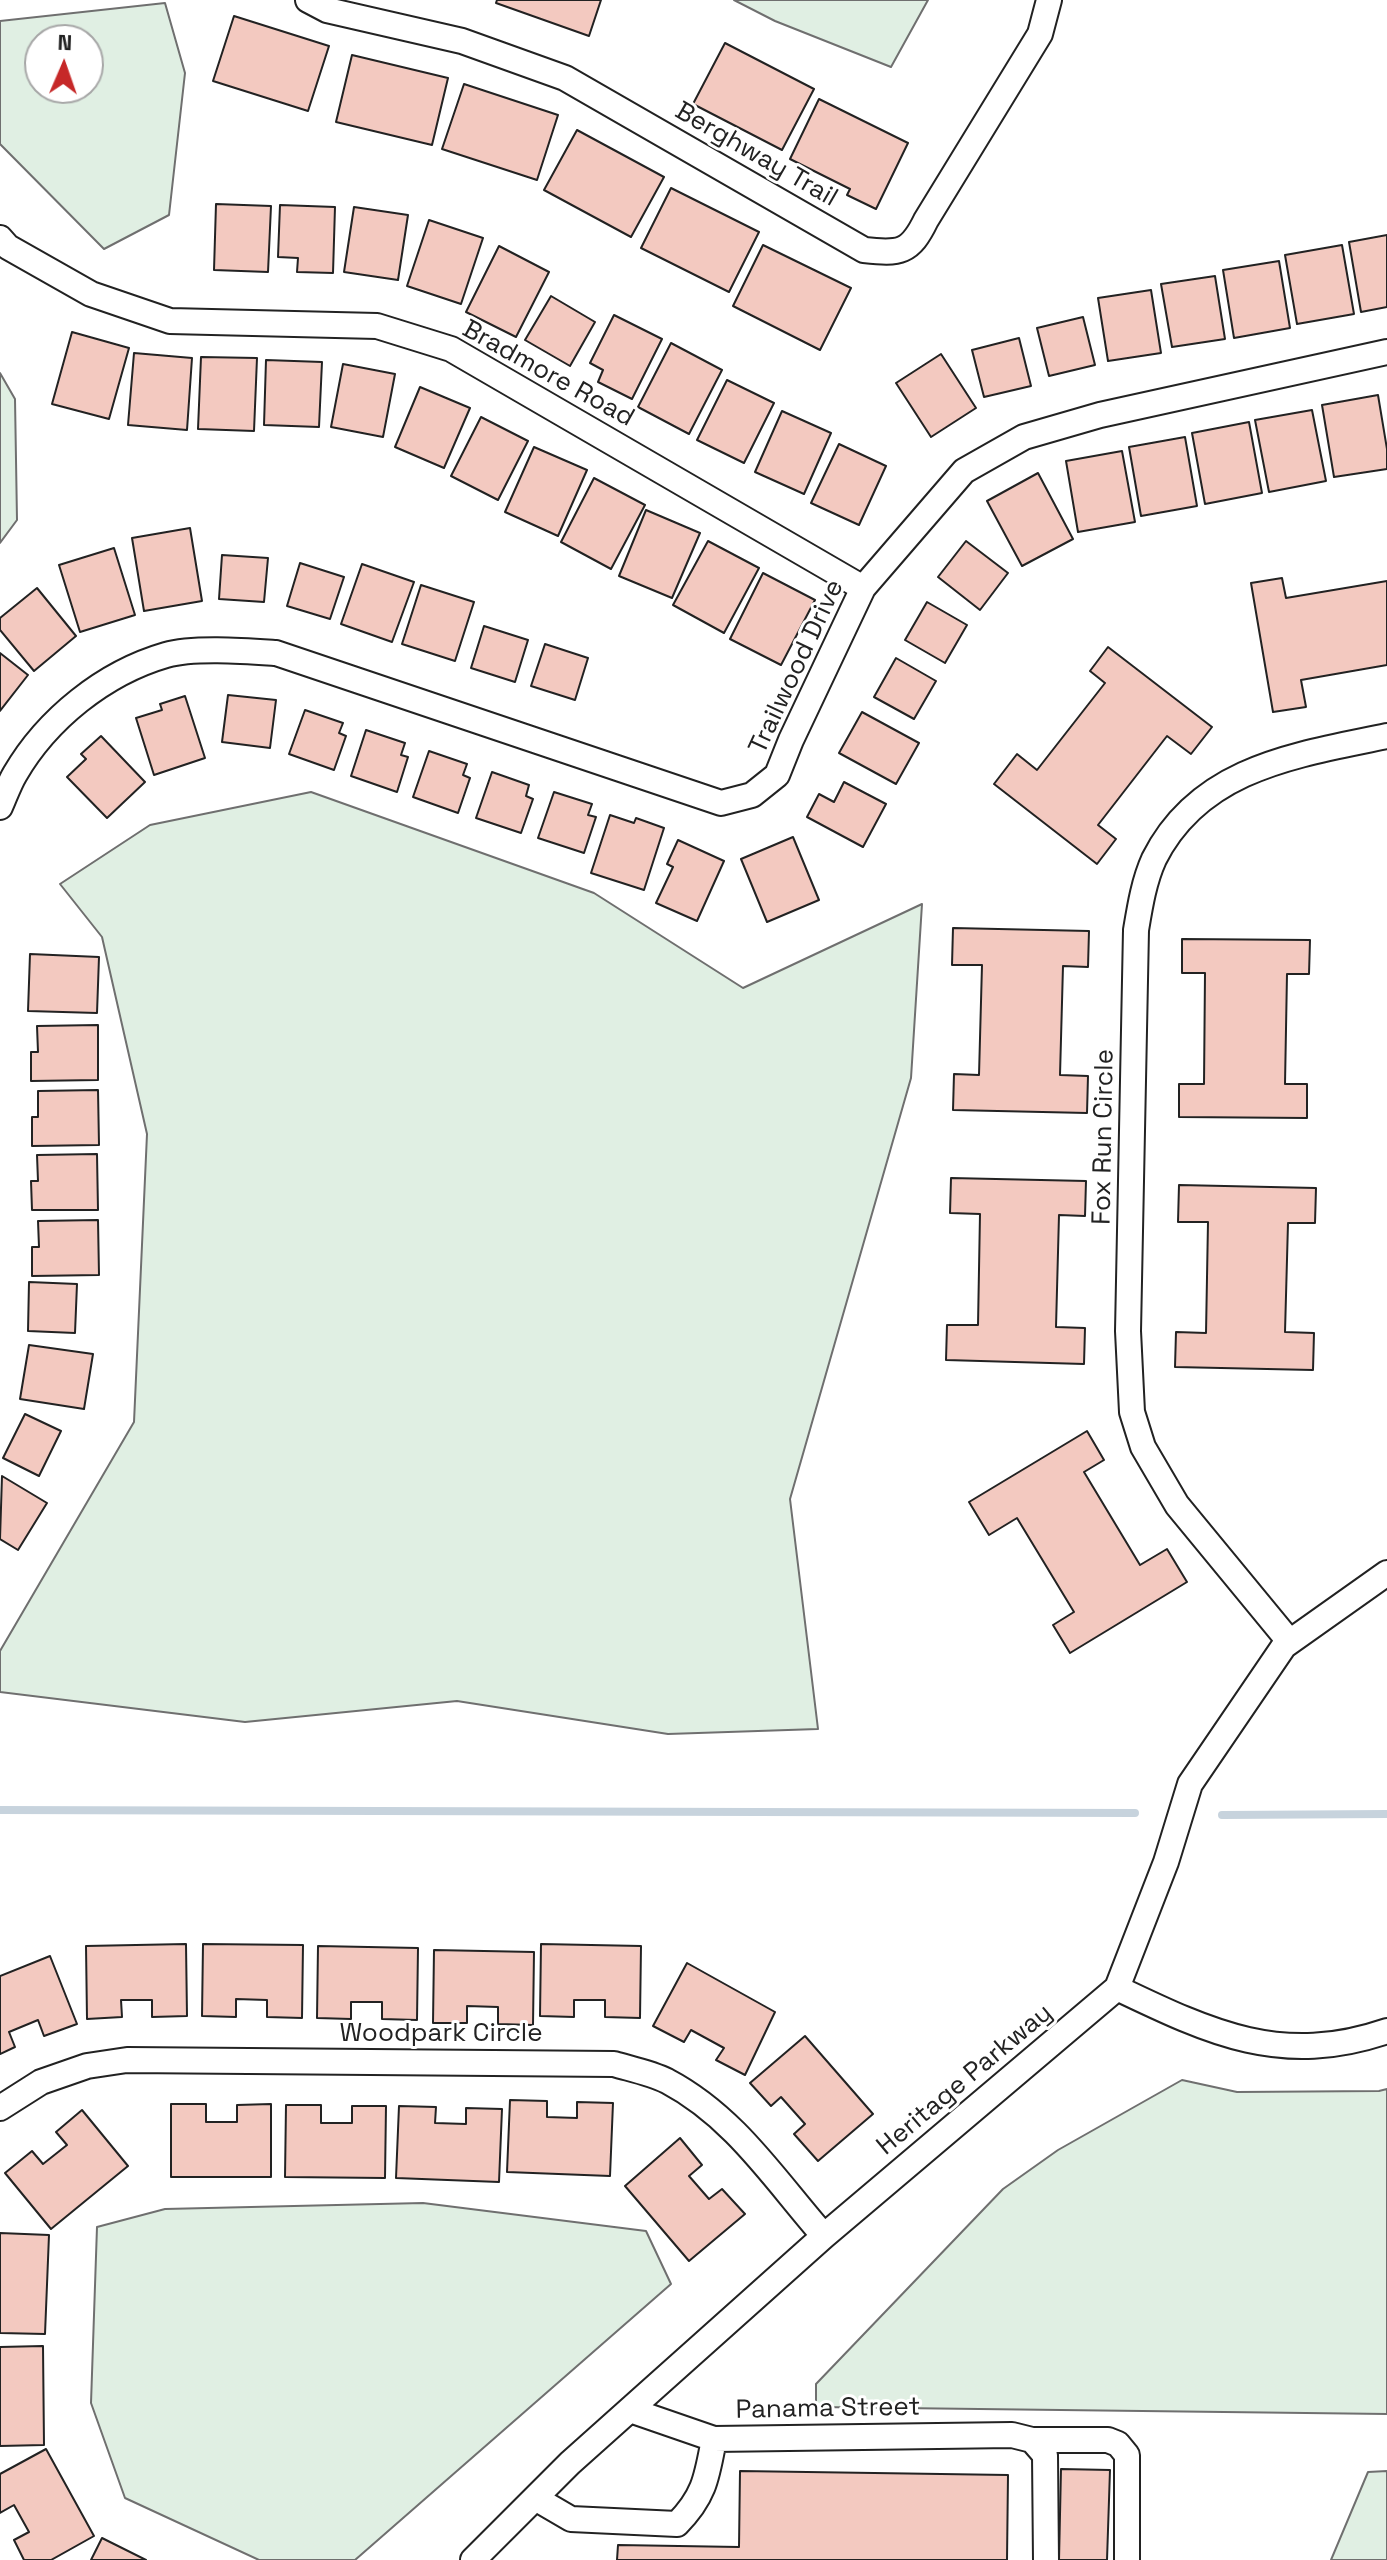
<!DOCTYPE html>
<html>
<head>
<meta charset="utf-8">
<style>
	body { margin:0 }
	#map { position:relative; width:1387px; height:2560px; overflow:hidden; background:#fff; font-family:"Space Grotesk",sans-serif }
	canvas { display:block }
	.north { position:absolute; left:24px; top:24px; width:80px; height:80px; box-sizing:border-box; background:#fff; border:2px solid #a7a7a7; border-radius:50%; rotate:2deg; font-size:22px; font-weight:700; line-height:32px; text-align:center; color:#222 }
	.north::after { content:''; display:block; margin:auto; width:28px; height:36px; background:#c62828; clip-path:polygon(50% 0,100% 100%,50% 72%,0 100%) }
</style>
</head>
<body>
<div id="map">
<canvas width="1387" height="2560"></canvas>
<div class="north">N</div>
</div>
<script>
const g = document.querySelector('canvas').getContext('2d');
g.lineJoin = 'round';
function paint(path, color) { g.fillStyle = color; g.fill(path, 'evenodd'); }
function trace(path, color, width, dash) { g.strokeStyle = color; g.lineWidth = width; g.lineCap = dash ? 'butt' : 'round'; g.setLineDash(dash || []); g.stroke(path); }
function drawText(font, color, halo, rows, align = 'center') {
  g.font = font + ' "Space Grotesk",sans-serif'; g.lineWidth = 6; g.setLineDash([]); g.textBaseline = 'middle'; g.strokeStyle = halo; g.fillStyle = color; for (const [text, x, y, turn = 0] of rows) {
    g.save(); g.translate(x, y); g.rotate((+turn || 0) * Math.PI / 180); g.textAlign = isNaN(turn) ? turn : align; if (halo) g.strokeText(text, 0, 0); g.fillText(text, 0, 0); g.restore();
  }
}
const green = new Path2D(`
	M 734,0 L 928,0 L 891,67 L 775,21 Z
	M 165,3 L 185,73 L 169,215 L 104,249 L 0,144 L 0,21 ZM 40,40 L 88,40 L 88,88 L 40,88 Z
	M 0,373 L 15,399 L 17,520 L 0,543 Z
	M 311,792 L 594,893 L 743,988 L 922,904 L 911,1078 L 790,1499 L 818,1729 L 668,1734 L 457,1701 L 245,1722 L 0,1692 L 0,1651 L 134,1422 L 147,1134 L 102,937 L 60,884 L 150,825 Z
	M 1182,2080 L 1237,2092 L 1379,2091 L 1387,2089 L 1387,2414 L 816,2407 L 816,2384 L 1003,2189 L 1058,2150 Z
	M 423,2203 L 646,2231 L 671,2284 L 355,2560 L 259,2560 L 125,2498 L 91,2403 L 97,2227 L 165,2209 Z
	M 1387,2471 L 1387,2560 L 1331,2560 L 1368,2472 Z`);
const stream = new Path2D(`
	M 0,1810 L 1135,1813
	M 1222,1815 L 1387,1814`);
const building = new Path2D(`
	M 497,0 L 601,0 L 589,36 L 496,3 Z
	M 234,16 L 329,46 L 308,111 L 213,81 Z
	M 725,43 L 814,89 L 782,150 L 693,104 Z
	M 352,55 L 448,78 L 432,145 L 336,122 Z
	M 464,84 L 558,115 L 537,180 L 442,149 Z
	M 819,99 L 908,143 L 876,209 L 847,195 L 850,189 L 790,159 Z
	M 577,130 L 664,177 L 631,237 L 544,190 Z
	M 671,188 L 759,232 L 729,292 L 641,248 Z
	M 216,204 L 271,206 L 268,272 L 214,270 Z
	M 280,205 L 335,207 L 333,273 L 297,272 L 298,258 L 278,257 Z
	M 354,207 L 408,215 L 398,280 L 344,272 Z
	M 429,220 L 483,238 L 461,304 L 407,286 Z
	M 1387,235 L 1387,307 L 1361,312 L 1349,242 Z
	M 763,245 L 851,288 L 820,350 L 733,306 Z
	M 1342,245 L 1354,314 L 1297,324 L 1285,255 Z
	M 499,246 L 549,272 L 516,337 L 466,312 Z
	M 1279,261 L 1290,328 L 1234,338 L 1223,270 Z
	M 1215,276 L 1225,339 L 1172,347 L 1161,284 Z
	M 1151,290 L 1161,353 L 1108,361 L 1098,298 Z
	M 551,296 L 595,322 L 570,366 L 525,340 Z
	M 614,315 L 662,339 L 632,399 L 598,382 L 603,370 L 590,363 Z
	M 1083,317 L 1095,365 L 1049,376 L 1037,328 Z
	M 72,332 L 129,348 L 109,419 L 52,404 Z
	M 1019,338 L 1031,386 L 984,397 L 972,350 Z
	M 671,343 L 722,370 L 689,434 L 638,407 Z
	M 134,353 L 192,358 L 187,430 L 128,425 Z
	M 941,354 L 976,408 L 931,437 L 896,383 Z
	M 201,357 L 257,358 L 254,431 L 198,429 Z
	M 266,360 L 322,362 L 319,427 L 264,425 Z
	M 343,364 L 395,374 L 383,437 L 331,427 Z
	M 727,380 L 774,403 L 744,463 L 697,440 Z
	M 420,387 L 470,408 L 444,468 L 395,447 Z
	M 1378,395 L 1387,449 L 1387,469 L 1334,477 L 1322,405 Z
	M 1312,410 L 1326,481 L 1269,492 L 1255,420 Z
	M 782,411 L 831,433 L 804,494 L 755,472 Z
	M 481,417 L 528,441 L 498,500 L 451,476 Z
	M 1249,422 L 1262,493 L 1205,504 L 1192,433 Z
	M 1185,437 L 1197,506 L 1141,516 L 1129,447 Z
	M 839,444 L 886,466 L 859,525 L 811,503 Z
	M 534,447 L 587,470 L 558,536 L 505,512 Z
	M 1122,451 L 1135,522 L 1078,532 L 1066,461 Z
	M 1038,473 L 1073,539 L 1022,566 L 987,501 Z
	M 594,478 L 645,505 L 611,569 L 561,542 Z
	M 646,510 L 700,533 L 672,598 L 619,576 Z
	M 190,528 L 202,601 L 144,611 L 132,538 Z
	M 708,541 L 759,568 L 724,633 L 673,605 Z
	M 966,541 L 1008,573 L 980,610 L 938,577 Z
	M 114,548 L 135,615 L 80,632 L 59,565 Z
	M 222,555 L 268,558 L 264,602 L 219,599 Z
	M 300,563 L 344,577 L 330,619 L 287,606 Z
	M 362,564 L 414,582 L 392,642 L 341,624 Z
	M 763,573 L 815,600 L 781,665 L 730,639 Z
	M 1282,578 L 1286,598 L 1387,581 L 1387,665 L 1301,680 L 1306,707 L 1273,712 L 1251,583 Z
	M 421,585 L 474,602 L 455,661 L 402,644 Z
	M 37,588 L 76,636 L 34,671 L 0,630 L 0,618 Z
	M 927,602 L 967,625 L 945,663 L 905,640 Z
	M 484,626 L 528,640 L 515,682 L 471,668 Z
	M 545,644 L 588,658 L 575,700 L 531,686 Z
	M 1108,647 L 1212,727 L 1191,754 L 1167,736 L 1098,825 L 1116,839 L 1097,864 L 994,784 L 1017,754 L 1037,770 L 1105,683 L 1090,671 Z
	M 0,653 L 28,675 L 0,711 Z
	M 896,658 L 936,681 L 914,719 L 874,697 Z
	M 228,695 L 276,700 L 270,748 L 222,742 Z
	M 185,696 L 205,758 L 154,775 L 136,718 L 162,710 L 160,704 Z
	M 305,710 L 343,723 L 339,733 L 346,736 L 334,770 L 289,754 Z
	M 862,712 L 919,743 L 896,784 L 839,753 Z
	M 366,730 L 405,743 L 401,755 L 408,757 L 397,792 L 351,776 Z
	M 101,736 L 145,782 L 107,818 L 67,777 L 86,759 L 81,754 Z
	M 429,751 L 467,764 L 463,775 L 470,778 L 458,813 L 413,797 Z
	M 492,772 L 529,785 L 526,796 L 533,799 L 521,833 L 476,818 Z
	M 844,782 L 886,804 L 863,847 L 807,817 L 819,794 L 834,802 Z
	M 554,792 L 592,804 L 588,815 L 596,817 L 584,853 L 538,838 Z
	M 610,815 L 634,823 L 636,818 L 664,828 L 644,890 L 591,873 Z
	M 793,837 L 819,900 L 767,922 L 741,859 Z
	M 678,840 L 724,861 L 697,921 L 656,903 L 673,867 L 667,864 Z
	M 953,928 L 1089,931 L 1088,967 L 1063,966 L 1060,1075 L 1088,1076 L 1087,1113 L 953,1110 L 954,1074 L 979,1075 L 982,965 L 952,965 Z
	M 1182,939 L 1310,940 L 1309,974 L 1287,974 L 1285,1084 L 1307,1084 L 1307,1118 L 1179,1117 L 1179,1084 L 1204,1084 L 1205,973 L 1182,973 Z
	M 30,954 L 99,957 L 97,1013 L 28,1011 Z
	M 98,1025 L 98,1080 L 31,1081 L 31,1052 L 38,1052 L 37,1026 Z
	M 98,1090 L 99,1145 L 32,1146 L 32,1117 L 38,1117 L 38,1091 Z
	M 97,1154 L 98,1210 L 32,1210 L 31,1181 L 38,1181 L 37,1155 Z
	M 951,1178 L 1086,1181 L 1085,1216 L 1059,1215 L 1056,1327 L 1085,1328 L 1084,1364 L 946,1360 L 947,1325 L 978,1325 L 980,1214 L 950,1213 Z
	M 1179,1185 L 1316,1188 L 1315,1223 L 1288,1223 L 1285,1332 L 1314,1333 L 1313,1370 L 1175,1367 L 1176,1332 L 1206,1333 L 1208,1222 L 1178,1222 Z
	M 98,1220 L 99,1275 L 32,1276 L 32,1247 L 39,1247 L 38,1221 Z
	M 29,1282 L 77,1284 L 75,1333 L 28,1331 Z
	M 29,1345 L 93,1354 L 84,1409 L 20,1399 Z
	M 25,1414 L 61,1431 L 39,1476 L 3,1458 Z
	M 1087,1431 L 1104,1460 L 1084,1472 L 1140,1565 L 1167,1549 L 1187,1582 L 1070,1653 L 1053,1625 L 1074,1612 L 1017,1518 L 989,1535 L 969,1502 Z
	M 2,1476 L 47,1503 L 18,1550 L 0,1539 Z
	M 186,1944 L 187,2016 L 152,2017 L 152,2000 L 121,2000 L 122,2017 L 87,2019 L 86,1946 Z
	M 203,1944 L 303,1945 L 302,2018 L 267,2017 L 267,2000 L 236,1999 L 236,2017 L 202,2016 Z
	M 541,1944 L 641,1946 L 640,2018 L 605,2017 L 605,2000 L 574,2000 L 574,2017 L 540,2016 Z
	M 318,1946 L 418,1948 L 417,2020 L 382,2019 L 382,2002 L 351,2002 L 351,2019 L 317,2018 Z
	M 434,1950 L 534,1952 L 533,2025 L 498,2024 L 498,2007 L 467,2006 L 467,2023 L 433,2023 Z
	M 50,1956 L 77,2024 L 44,2036 L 38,2020 L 9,2032 L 15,2047 L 0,2054 L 0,1976 Z
	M 687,1963 L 775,2012 L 745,2075 L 716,2060 L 724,2048 L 691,2030 L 684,2042 L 653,2026 Z
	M 805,2036 L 873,2114 L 818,2161 L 794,2134 L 805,2124 L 781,2097 L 771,2106 L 750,2083 Z
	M 510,2100 L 547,2101 L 547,2117 L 577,2118 L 577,2102 L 613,2103 L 610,2176 L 507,2172 Z
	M 171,2104 L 206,2104 L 206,2122 L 237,2122 L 237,2105 L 271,2104 L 271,2177 L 171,2177 Z
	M 286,2105 L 321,2105 L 321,2123 L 352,2123 L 352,2106 L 386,2106 L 385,2178 L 285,2177 Z
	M 399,2106 L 436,2107 L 435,2123 L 466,2124 L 466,2108 L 502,2109 L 499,2182 L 396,2178 Z
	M 82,2110 L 128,2166 L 51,2229 L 5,2173 L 32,2151 L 43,2164 L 67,2145 L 56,2132 Z
	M 680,2138 L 702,2165 L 689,2176 L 709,2199 L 722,2189 L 745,2214 L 689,2261 L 625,2186 Z
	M 0,2233 L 49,2235 L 45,2334 L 0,2333 Z
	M 43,2346 L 44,2445 L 0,2446 L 0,2347 Z
	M 46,2449 L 94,2536 L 51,2560 L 24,2560 L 14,2540 L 29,2532 L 14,2505 L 0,2513 L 0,2474 Z
	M 1061,2469 L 1110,2470 L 1107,2560 L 1059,2560 Z
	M 740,2471 L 1008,2475 L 1007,2560 L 617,2560 L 618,2545 L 739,2547 Z
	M 102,2538 L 146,2560 L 91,2560 Z`);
const minor = new Path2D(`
	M 308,0 L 327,10 L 462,41 L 565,78 L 864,250 C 900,254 910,253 926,220 L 1040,34 L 1049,0
	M 0,238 L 8,247 L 91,294 L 170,321 L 377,326 L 451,349 L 863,588
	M 0,807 C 5,796 9,784 15,774 C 47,719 104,673 166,655 C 193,647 246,651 276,653 L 721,803 L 752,795 L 777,775 L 791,740 L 863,588 L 964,471 L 1024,437 L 1100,415 L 1387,352
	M 1289,1641 L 1177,1505 L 1143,1447 L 1132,1412 L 1128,1331 L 1136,930 C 1140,906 1144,881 1154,859 C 1200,767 1297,755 1387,736
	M 1117,1988 C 1211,2033 1282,2067 1387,2031
	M 0,2108 L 41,2082 L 87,2066 L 127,2060 L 614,2064 C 631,2069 651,2073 667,2081 C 735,2117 774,2179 824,2236
	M 630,2410 L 714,2439 L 1012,2435 L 1032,2440 L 1045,2455 L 1046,2560
	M 1032,2440 L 1108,2440 L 1118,2444 L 1127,2455 L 1127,2560
	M 535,2498 L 571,2519 L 677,2524 C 705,2496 707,2476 714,2439
	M 473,2560 L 570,2463 L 824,2236 L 1117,1988 L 1166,1862 L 1190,1784 L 1284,1646 L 1387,1573`);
const streetNames = [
	["Berghway Trail",756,155,30],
	["Bradmore Road",548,374,29],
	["Trailwood Drive",797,667,-65],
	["Fox Run Circle",1104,1137,-89],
	["Woodpark Circle",441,2034],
	["Heritage Parkway",965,2080,-40],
	["Panama Street",828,2409,-1]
];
paint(green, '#e0efe3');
trace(green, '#6f6f6f', 2);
trace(stream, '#c7d3dd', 8);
paint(building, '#f3c9c0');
trace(building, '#222', 2);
trace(minor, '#222', 28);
trace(minor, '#fff', 24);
drawText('26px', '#222', '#fff', streetNames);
</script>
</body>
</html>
